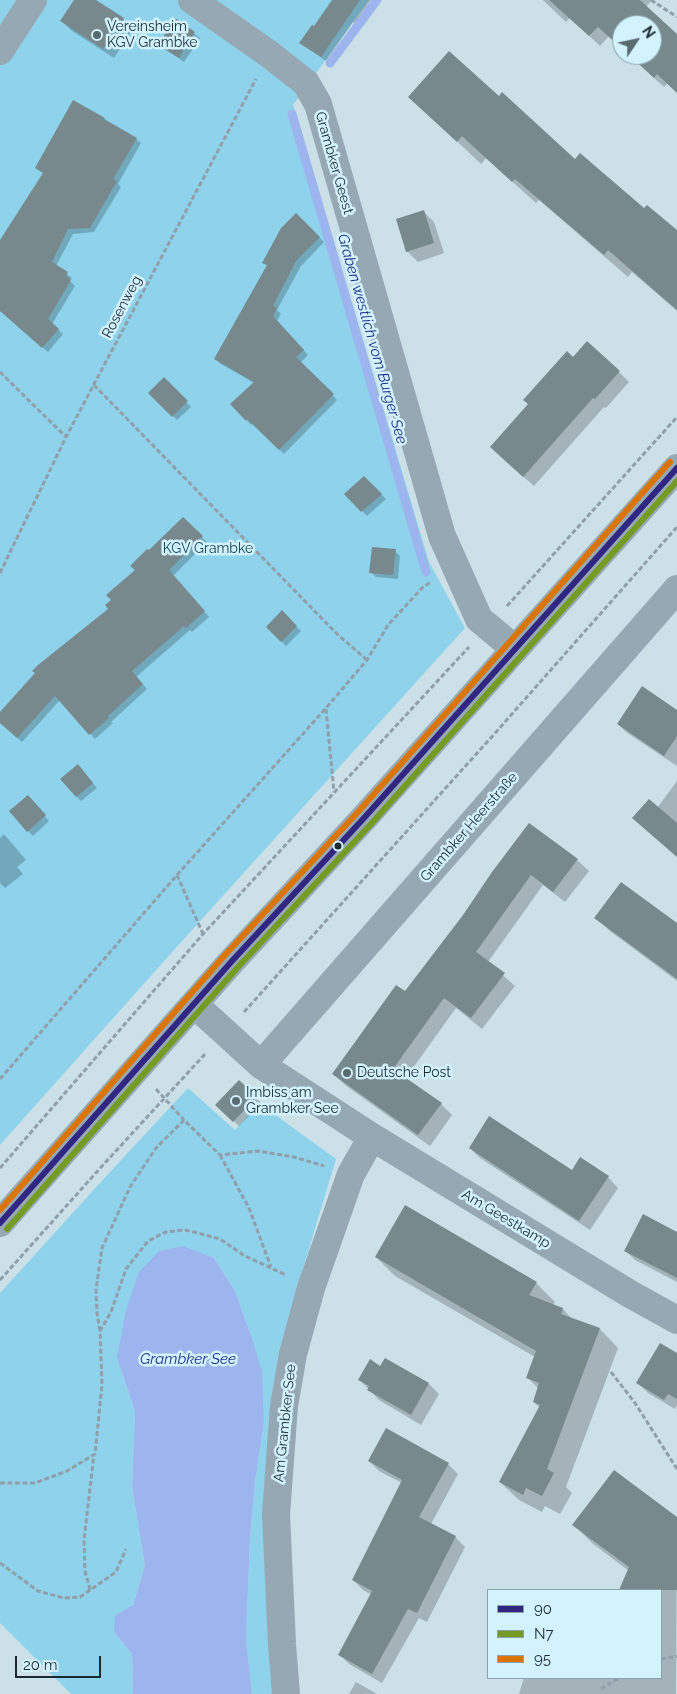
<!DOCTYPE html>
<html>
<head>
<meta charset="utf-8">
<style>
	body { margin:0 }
	#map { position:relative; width:677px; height:1694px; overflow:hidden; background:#cce0e8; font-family:Raleway,sans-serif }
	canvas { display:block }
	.legend { position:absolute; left:487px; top:1589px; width:175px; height:90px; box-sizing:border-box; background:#d2f2fe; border:1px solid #89a2ac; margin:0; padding:6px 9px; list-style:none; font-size:15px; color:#1b2a30 }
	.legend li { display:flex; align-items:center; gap:10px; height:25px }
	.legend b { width:25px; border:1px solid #89a2ac }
	.north { position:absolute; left:612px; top:15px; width:50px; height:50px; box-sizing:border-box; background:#d2f2fe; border:1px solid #89a2ac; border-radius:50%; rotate:56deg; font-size:14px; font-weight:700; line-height:20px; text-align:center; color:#1b2a30 }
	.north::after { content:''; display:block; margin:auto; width:18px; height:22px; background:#596a70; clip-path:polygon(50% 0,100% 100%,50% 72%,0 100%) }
	.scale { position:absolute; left:15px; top:1656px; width:86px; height:22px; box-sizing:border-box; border:2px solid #1b2a30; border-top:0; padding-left:6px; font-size:15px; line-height:18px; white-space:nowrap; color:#1b2a30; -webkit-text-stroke:4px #d2f2fe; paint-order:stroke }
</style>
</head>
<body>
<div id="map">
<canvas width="677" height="1694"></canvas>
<ul class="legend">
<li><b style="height:6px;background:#312783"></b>90</li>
<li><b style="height:6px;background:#769b23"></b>N7</li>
<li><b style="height:6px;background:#da7505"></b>95</li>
</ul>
<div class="north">N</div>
<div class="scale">20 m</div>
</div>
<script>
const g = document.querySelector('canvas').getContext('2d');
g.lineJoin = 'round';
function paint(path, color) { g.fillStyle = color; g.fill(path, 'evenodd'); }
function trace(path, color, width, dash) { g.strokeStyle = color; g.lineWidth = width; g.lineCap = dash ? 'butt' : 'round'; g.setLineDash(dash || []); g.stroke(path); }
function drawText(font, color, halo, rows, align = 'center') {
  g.font = font + ' Raleway,sans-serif'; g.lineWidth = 5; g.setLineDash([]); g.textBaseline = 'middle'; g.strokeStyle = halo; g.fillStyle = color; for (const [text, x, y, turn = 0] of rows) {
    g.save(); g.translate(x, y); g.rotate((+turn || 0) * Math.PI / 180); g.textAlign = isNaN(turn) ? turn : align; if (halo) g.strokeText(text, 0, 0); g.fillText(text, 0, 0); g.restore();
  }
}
const green = new Path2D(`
	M 0,0 L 369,0 L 293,105 L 429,562 L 465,628 L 174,950 L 0,1145 Z
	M 188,1088 L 235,1130 L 259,1103 L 336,1159 L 298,1285 L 274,1694 L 252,1694 L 246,1639 L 250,1538 L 255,1481 L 264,1423 L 252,1338 L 235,1291 L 214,1258 L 117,1358 L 135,1411 L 132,1487 L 145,1566 L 133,1605 L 114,1632 L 132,1654 L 133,1694 L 71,1694 L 0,1623 L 0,1293 L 109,1173 Z`);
const water = new Path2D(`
	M 183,1246 L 214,1258 L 235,1291 L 252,1338 L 262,1372 L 264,1423 L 255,1481 L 250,1538 L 246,1639 L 252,1694 L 133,1694 L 132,1654 L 114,1632 L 115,1616 L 133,1605 L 145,1566 L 132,1487 L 135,1411 L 117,1358 L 126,1310 L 139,1272 L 159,1251 Z`);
const shadow = new Path2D(`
	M 76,0 L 94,0 L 123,19 L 133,29 L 114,58 L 72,31 L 62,21 Z
	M 333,0 L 371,0 L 355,24 L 353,22 L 326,61 L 301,43 L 314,28 Z
	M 543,0 L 652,0 L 646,7 L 677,36 L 677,92 L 668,83 L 664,87 L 629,55 L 652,55 L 652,25 L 622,25 L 622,48 L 609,36 L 600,46 L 570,18 L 566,22 Z
	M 175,20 L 200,38 L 184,62 L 160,45 Z
	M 410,97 L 499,98 L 575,160 L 677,232 L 677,311 L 632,272 L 628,277 L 539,200 L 536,203 L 486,158 L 481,164 Z
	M 104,119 L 109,124 L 136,139 L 141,143 L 118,184 L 121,187 L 94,232 L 73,234 L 56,266 L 72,278 L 70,281 L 75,286 L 52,324 L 63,334 L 48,352 L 1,311 L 0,313 L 0,242 L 44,174 L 36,168 Z
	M 424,212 L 434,222 L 444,253 L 418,262 L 407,251 Z
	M 296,214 L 324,242 L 301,266 L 277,310 L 281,314 L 277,321 L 308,355 L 300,363 L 337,400 L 284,454 L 253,423 L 251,425 L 232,404 L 254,383 L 221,364 L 216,359 L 268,266 L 264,263 Z
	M 573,358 L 619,372 L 629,382 L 606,408 L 604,407 L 534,486 L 501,457 Z
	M 164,379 L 191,407 L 177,420 L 150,393 Z
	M 364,477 L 386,499 L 367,516 L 346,494 Z
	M 183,519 L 207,542 L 173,576 L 209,617 L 192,632 L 190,630 L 136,677 L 147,689 L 111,722 L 113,723 L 95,739 L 60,700 L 22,742 L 0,722 L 0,714 L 110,609 L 149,552 Z
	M 395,551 L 400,556 L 398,579 L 376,577 L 371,572 Z
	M 282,612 L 301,631 L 286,646 L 267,627 Z
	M 677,712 L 677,766 L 626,732 L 618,724 Z
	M 83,771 L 97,788 L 81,801 L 76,796 Z
	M 677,781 L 677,857 L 634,818 L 657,808 Z
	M 32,801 L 49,821 L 33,836 L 10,812 Z
	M 4,834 L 26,860 L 17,867 L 23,874 L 5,888 L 0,883 L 0,838 Z
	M 577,860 L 589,871 L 565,902 L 543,885 L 488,962 L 515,986 L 482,1029 L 456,1008 L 405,1079 L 441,1104 L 452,1115 L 430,1146 L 345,1085 L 334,1074 L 405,993 L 464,916 L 493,873 Z
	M 596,918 L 677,924 L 677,981 L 610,931 Z
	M 239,1082 L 261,1103 L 239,1126 L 217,1105 Z
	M 470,1148 L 572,1172 L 608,1177 L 618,1188 L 590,1230 L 480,1158 Z
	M 677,1233 L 677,1282 L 635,1260 L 625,1250 Z
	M 376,1257 L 536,1283 L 555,1302 L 553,1305 L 563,1309 L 572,1319 L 600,1329 L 618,1348 L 566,1487 L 572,1493 L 560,1514 L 545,1506 L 542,1512 L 519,1500 L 500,1482 L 540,1408 L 534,1402 L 539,1389 L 528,1378 L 535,1357 L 395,1276 Z
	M 677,1355 L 677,1405 L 675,1409 L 648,1393 L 638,1383 Z
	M 386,1360 L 429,1384 L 439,1394 L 421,1425 L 379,1400 L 360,1380 L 381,1368 Z
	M 369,1461 L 448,1464 L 458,1474 L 431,1524 L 455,1537 L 465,1547 L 427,1622 L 419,1618 L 382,1683 L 349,1664 L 339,1654 L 372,1595 L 363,1590 L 353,1580 L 402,1483 L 379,1471 Z
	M 677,1519 L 676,1694 L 519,1694 L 524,1678 L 661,1678 L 661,1590 L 621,1590 L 629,1571 L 592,1543 L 574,1525 Z
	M 356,1682 L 377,1694 L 349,1694 Z`);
const stream = new Path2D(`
	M 330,63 L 377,0
	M 292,114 L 426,572`);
const building = new Path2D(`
	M 74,0 L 96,0 L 124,18 L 103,49 L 60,21 Z
	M 332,0 L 360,0 L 321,57 L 299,43 L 312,25 L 314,26 Z
	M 549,0 L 640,0 L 677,34 L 677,93 L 657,74 L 654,78 L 629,55 L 652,55 L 652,25 L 622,25 L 622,49 L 598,27 L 589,36 Z
	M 175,18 L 195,32 L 179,58 L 158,45 Z
	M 449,51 L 499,96 L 502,92 L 575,159 L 580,153 L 644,208 L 647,205 L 677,230 L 677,310 L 608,250 L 604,255 L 515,179 L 512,182 L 462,136 L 457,142 L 408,97 Z
	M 73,100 L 105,118 L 104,119 L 137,138 L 113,179 L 117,181 L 90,228 L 68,229 L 52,262 L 68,272 L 66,275 L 71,280 L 48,319 L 59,329 L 42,348 L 0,311 L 0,240 L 43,173 L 35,168 Z
	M 424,210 L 434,243 L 406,252 L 396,219 Z
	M 296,213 L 320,237 L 296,261 L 273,306 L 277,308 L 273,316 L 304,350 L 296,357 L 334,394 L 279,450 L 247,419 L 246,421 L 230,404 L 254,382 L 214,359 L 267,265 L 262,263 L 281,228 Z
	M 587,341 L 620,371 L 595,399 L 593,398 L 523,477 L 490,447 L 528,404 L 523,400 L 567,351 L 573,357 Z
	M 164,377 L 188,401 L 172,417 L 148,393 Z
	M 364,476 L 382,494 L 361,512 L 344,494 Z
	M 183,517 L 203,536 L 169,570 L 205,611 L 186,628 L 184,626 L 132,671 L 143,684 L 108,716 L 109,718 L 89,735 L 55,696 L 17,738 L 0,723 L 0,712 L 35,673 L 32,671 L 38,665 L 108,609 L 105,605 L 111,600 L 106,595 L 135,570 L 130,566 L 147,549 L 149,550 Z
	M 372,547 L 396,549 L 393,575 L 369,573 Z
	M 282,610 L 297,626 L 281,642 L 266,627 Z
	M 642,686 L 677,710 L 677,736 L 664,756 L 617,724 Z
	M 78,764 L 93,783 L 76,797 L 60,779 Z
	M 28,795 L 46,815 L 27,832 L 9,811 Z
	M 649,799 L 677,823 L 677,857 L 632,818 Z
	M 529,823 L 578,859 L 553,892 L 531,875 L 476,952 L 505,973 L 471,1018 L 444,998 L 393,1069 L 442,1103 L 418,1135 L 332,1074 L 396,985 L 405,991 L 463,915 L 492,872 Z
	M 621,882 L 677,923 L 677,979 L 594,918 Z
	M 239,1080 L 257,1097 L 233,1122 L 215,1105 Z
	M 489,1116 L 572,1170 L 580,1157 L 609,1176 L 579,1221 L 469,1148 Z
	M 405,1205 L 537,1282 L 529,1295 L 563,1308 L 561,1314 L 600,1328 L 547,1469 L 554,1473 L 542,1496 L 526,1488 L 523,1495 L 499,1482 L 540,1405 L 533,1402 L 539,1383 L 526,1378 L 536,1351 L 375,1257 Z
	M 643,1214 L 677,1232 L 677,1278 L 624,1251 Z
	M 660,1343 L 677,1353 L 677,1399 L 668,1394 L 664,1400 L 636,1383 Z
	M 385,1358 L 429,1383 L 411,1415 L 367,1390 L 369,1386 L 358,1380 L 370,1359 L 380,1366 Z
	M 386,1428 L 449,1463 L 419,1517 L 456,1536 L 417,1613 L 408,1609 L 372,1674 L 338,1655 L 372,1591 L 352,1580 L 402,1480 L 368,1461 Z
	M 614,1470 L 677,1517 L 677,1590 L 619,1590 L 629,1567 L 572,1525 Z`);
const path = new Path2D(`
	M 651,0 L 677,17
	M 0,372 L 66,437
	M 94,385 L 337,634 L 367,660
	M 0,573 L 66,437 L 256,79
	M 507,606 L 677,417
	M 326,709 L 334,792
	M 177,875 L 203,934
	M 244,1012 L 497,731 L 677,527
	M 0,1079 L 177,875 L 326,708 L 367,660 L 388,625 L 423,587 L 431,582
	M 156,1089 L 184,1120
	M 220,1155 L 249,1208 L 271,1267
	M 0,1168 L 203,934 L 469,647
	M 0,1280 L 103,1165 L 206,1053
	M 100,1331 L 97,1313 L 96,1290 L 102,1248 L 130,1187 L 156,1148 L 184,1120 L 220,1155 L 258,1151 L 294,1157 L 324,1166
	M 611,1372 L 635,1403 L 677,1469
	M 0,1483 L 35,1483 L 67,1471 L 95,1454 L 102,1385 L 100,1331 L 111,1312 L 126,1269 L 148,1241 L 166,1232 L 185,1230 L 198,1233 L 220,1239 L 245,1256 L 286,1275
	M 0,1563 L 38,1591 L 64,1598 L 80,1597 L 116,1572 L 126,1549
	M 90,1590 L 85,1571 L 84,1540 L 94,1454
	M 661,1659 L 677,1656
	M 601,1689 L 619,1678`);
const minor = new Path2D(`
	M 192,0 L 269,54 L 306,83 L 318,104 L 442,536 L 479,619 L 515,649
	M 0,51 L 33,0
	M 195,1005 L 261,1065 L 372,1137 L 630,1294 L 677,1320
	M 261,1065 L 677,589
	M 286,1694 L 282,1644 L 276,1514 L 284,1406 L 293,1354 L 311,1288 L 351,1174 L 372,1137`);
const major = new Path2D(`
	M 0,1223 L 232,961 L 364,818 L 677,468`);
const bus1 = new Path2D(`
	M 0,1223 L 232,961 L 364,818 L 677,468`);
const bus2 = new Path2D(`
	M 7,1229 L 238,967 L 371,824 L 677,481`);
const bus3 = new Path2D(`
	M 0,1210 L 225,955 L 358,812 L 670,462`);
const markers = [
	[97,35,5,"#596a70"],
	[338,846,4.5,"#1b2a30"],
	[347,1073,5,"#596a70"],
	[236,1101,5,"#596a70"]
];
const poiNames = [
	["Vereinsheim",107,27],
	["KGV Grambke",107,43],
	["Deutsche Post",357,1073],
	["Imbiss am",246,1093],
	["Grambker See",246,1109]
];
const streetNames = [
	["Grambker Geest",334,163,74],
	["Rosenweg",122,307,-62],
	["Grambker Heerstraße",469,827,-49],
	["Am Geestkamp",506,1219,31],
	["Am Grambker See",285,1423,-84]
];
const parkNames = [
	["KGV Grambke",208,549]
];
const waterNames = [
	["Graben westlich vom Burger See",372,339,74],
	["Grambker See",188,1359]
];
paint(green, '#8ed3eb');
paint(water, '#9cb5ef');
paint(shadow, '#0003');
trace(stream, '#9cb5ef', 9);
paint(building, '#77898c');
trace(path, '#909fa9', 3, [5, 2.5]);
trace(minor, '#96a8b4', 28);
trace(major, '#96a9b5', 28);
trace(bus1, '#312783', 6);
trace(bus2, '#769b23', 6);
trace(bus3, '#da7505', 6);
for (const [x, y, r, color] of markers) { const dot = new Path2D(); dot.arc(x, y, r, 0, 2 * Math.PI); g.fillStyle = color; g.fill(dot); trace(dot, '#d2f2fe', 2); }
drawText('14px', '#1b2a30', '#d2f2fe', poiNames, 'left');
drawText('14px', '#1b2a30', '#d2f2fe', streetNames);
drawText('14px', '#154858', '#d2f2fe', parkNames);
drawText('italic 15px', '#1d3089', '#d2f2fe', waterNames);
</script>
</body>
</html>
